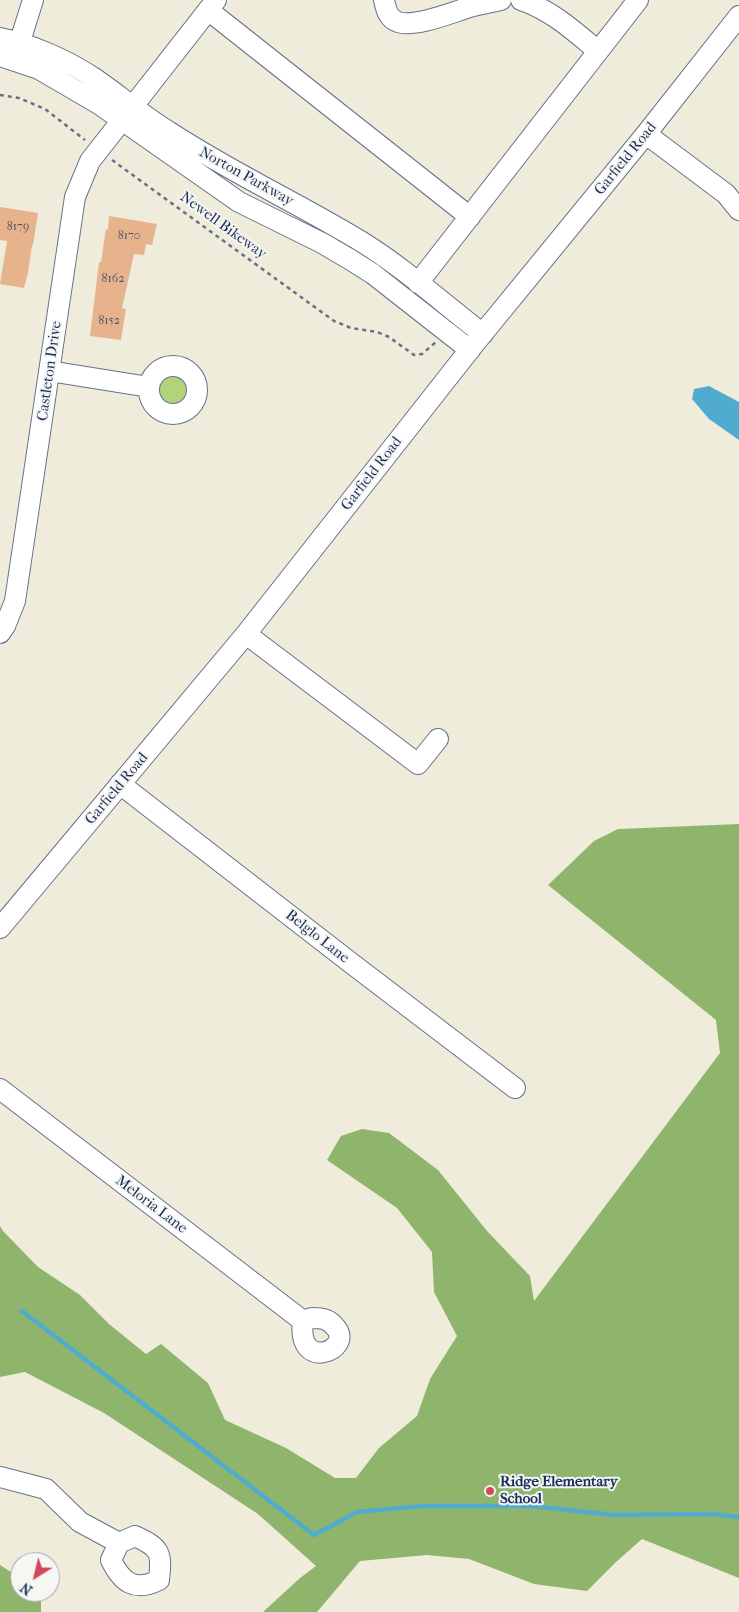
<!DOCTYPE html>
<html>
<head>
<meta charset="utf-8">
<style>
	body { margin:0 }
	#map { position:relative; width:739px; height:1612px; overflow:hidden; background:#efecdb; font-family:"IM FELL French Canon",serif }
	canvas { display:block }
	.north { position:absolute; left:10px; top:1552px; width:50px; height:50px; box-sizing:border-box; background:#f6f6f2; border:1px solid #9ea6b7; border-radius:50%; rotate:216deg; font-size:14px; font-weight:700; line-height:20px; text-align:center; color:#1b2f5e }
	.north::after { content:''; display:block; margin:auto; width:18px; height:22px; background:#d1495b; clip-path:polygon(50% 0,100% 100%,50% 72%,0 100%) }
</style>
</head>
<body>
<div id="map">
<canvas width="739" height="1612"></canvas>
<div class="north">N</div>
</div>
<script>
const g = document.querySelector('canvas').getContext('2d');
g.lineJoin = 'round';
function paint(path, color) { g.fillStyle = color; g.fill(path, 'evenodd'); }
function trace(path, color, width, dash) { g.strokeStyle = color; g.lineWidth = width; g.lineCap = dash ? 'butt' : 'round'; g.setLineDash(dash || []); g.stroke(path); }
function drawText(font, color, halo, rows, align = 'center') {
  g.font = font + ' "IM FELL French Canon",serif'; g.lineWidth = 4; g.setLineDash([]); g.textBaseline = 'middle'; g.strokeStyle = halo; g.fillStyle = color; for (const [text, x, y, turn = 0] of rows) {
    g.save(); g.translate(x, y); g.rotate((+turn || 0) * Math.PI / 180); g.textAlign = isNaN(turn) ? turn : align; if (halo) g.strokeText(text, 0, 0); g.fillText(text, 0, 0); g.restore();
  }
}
const green = new Path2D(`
	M156 389a17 17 0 1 1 34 0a17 17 0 1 1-34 0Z`);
const forest = new Path2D(`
	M 739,824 L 739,1578 L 642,1539 L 616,1562 L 587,1591 L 534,1584 L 469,1559 L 427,1555 L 360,1561 L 317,1612 L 263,1612 L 300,1578 L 316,1566 L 258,1514 L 104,1413 L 25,1372 L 0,1377 L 0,1226 L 3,1231 L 38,1267 L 80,1295 L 109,1324 L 146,1354 L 161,1344 L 208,1383 L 225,1420 L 286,1448 L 335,1478 L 356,1478 L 379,1448 L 417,1416 L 430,1379 L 457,1336 L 434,1292 L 432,1252 L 397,1208 L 327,1160 L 341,1136 L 362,1129 L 389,1133 L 438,1170 L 487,1231 L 530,1276 L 534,1301 L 720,1053 L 716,1020 L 548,885 L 594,841 L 618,829 Z
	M 0,1565 L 20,1578 L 20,1592 L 34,1592 L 41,1602 L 41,1612 L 0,1612 Z`);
const water = new Path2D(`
	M 709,386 L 739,402 L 739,440 L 709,419 L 692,399 L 694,389 Z`);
const stream = new Path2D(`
	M 22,1311 L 314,1535 L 357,1512 L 422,1506 L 532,1506 L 614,1515 L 711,1514 L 739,1517`);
const building = new Path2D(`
	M 0,207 L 38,213 L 33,245 L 32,245 L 28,273 L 24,288 L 0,284 L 7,241 L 0,240 Z
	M 109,216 L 157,224 L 152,245 L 146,244 L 144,255 L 134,254 L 122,308 L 126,309 L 121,340 L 90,336 L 99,262 L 101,262 L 106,229 L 108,230 Z`);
const path = new Path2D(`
	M 0,95 L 19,98 L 45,109 L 85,140
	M 112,160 L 334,321 L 351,328 L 377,332 L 389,337 L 414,355 L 422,354 L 436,342`);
const minor = new Path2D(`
	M 384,0 C 386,9 388,19 398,22 C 415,28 453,12 470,7 C 481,4 491,2 501,0
	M 521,0 C 551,10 574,31 598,51
	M 208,10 L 470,217
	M 0,38 C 31,44 67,60 94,78 C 119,95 142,115 168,131 C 230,172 298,203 362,242 C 404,268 444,304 483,334
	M 16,54 L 33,0
	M 0,56 L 39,69 L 99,104 L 239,202 L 322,243 L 351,260 L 373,274 L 470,350
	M 646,134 L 726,194 L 739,210
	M 418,283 L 638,0
	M149 390a24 24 0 1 1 48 0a24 24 0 1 1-48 0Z
	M 49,371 L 149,387
	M 0,633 L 5,626 L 15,601 L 75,197 L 90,161 L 216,0
	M 246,634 L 418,764 L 438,739
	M 120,784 L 351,963 L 515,1088
	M 0,928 L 246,634 L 475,343 L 646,134 L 739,16
	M 0,1089 L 303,1321
	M 312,1318 C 323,1318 329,1319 336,1328 C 354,1350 296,1373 303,1321 Z
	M 0,1477 L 46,1489 L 80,1522 L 119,1543
	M 135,1536 C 161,1548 162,1553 159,1580 C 135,1592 122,1583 111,1560 L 119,1543 Z`);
const markers = [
	[490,1491,5,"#d1495b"]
];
const numberNames = [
	["8179",18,227],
	["8170",129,236],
	["8162",113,279],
	["8152",109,321]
];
const streetNames = [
	["Garfield Road",626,159,-51],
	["Norton Parkway",246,177,29],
	["Newell Bikeway",223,226,36],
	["Castleton Drive",50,371,-82],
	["Garfield Road",372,474,-52],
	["Garfield Road",117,789,-50],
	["Belglo Lane",317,937,38],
	["Meloria Lane",151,1205,37]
];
const poiNames = [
	["Ridge Elementary",500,1482],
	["School",500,1499]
];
paint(green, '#b3d37b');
paint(forest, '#8eb56b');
paint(water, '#50acce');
trace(stream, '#50acce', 4.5);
paint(building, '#e6b38c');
trace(minor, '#65718a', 22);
trace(path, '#65718a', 2.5, [4, 4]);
trace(minor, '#fff', 20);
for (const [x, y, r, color] of markers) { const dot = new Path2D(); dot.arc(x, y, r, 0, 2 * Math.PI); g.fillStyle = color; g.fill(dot); trace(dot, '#f6f6f2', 2); }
drawText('12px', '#4e506a', null, numberNames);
drawText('15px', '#1b2f5e', '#f6f6f2', streetNames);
drawText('bold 15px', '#1b2f5e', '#f6f6f2', poiNames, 'left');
</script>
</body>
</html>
